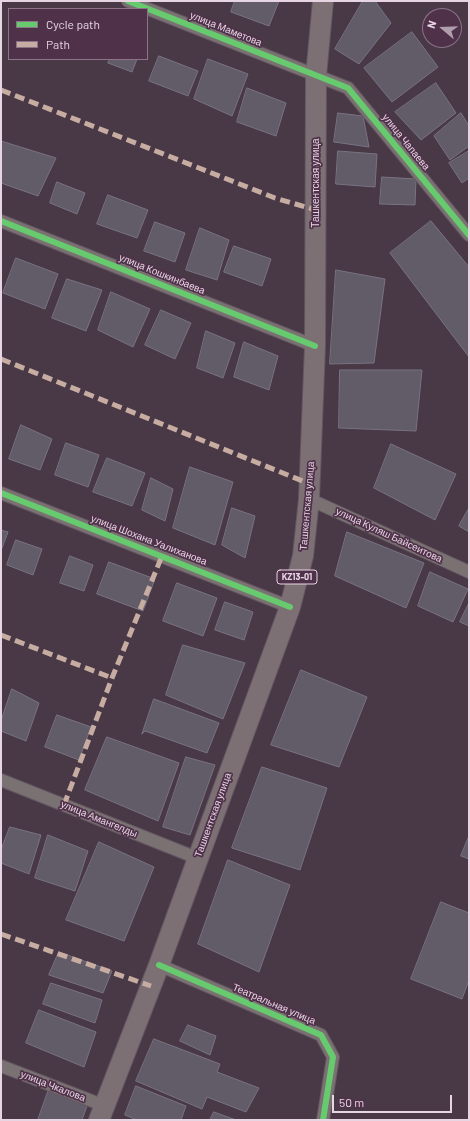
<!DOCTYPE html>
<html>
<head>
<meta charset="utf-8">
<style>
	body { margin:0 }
	#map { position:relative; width:470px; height:1121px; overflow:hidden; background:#493846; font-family:Barlow,sans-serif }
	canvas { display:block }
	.frame { position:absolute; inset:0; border:2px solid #e8d5e4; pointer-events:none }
	.legend { position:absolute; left:8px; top:8px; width:140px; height:52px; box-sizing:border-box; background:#4f324a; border:1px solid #8c7388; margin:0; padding:5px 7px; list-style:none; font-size:12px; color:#e8d5e4 }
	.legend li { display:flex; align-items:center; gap:8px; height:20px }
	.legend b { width:20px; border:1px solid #8c7388 }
	.north { position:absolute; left:422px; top:8px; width:40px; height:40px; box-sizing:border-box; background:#4f324a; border:1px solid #8c7388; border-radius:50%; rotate:289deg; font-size:11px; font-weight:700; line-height:16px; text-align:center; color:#e8d5e4 }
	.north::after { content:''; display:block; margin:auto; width:14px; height:18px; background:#b09ead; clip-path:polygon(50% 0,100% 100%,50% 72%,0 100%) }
	.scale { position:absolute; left:332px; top:1095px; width:120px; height:18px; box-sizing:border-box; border:2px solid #e8d5e4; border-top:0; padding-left:5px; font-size:12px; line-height:14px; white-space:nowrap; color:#e8d5e4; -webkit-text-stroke:3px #4f324a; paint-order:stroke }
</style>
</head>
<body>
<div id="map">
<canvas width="470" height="1121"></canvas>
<div class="frame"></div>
<ul class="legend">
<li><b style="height:5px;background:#67ca6e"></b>Cycle path</li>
<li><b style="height:5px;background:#c7aca2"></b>Path</li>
</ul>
<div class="north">N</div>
<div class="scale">50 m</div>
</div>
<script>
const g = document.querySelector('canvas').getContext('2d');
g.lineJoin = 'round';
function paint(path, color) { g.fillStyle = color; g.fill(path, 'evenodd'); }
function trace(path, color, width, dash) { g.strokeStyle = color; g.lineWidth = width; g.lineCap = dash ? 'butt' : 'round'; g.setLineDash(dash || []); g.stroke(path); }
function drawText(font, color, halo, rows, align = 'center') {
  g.font = font + ' Barlow,sans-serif'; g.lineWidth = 3.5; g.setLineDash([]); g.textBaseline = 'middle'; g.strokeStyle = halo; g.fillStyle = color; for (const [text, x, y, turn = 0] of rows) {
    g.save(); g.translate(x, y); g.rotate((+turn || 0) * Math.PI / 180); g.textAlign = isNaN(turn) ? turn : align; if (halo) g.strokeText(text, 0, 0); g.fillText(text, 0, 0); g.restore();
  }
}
const building = new Path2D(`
	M 235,1 L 279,1 L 269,26 L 231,12 Z
	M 363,1 L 375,1 L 391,23 L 359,64 L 335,49 Z
	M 412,32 L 438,67 L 392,102 L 364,68 Z
	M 159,56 L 198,71 L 188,96 L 149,81 Z
	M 110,59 L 137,59 L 132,72 L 108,63 Z
	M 208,59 L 248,74 L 232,116 L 194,99 Z
	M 436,83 L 456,113 L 421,140 L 395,112 Z
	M 247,88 L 286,103 L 276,136 L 237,122 Z
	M 338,113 L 363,116 L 369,147 L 334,142 Z
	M 461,113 L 469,126 L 469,146 L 450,160 L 434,136 Z
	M 1,141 L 56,158 L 38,196 L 1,183 Z
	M 338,151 L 377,154 L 375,187 L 336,184 Z
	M 469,151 L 469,178 L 462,183 L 449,163 Z
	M 382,177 L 416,179 L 415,205 L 380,204 Z
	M 57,182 L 85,193 L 77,214 L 50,203 Z
	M 108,195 L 148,210 L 137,238 L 97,224 Z
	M 431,221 L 469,267 L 469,357 L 390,253 Z
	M 155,222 L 185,233 L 175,262 L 144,251 Z
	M 200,228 L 229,240 L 217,280 L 186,270 Z
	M 234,246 L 271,259 L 262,286 L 224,272 Z
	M 16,258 L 58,274 L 45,309 L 3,293 Z
	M 336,270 L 385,279 L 374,363 L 330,364 Z
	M 67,279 L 102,290 L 86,331 L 52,318 Z
	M 111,292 L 150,309 L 133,347 L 98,330 Z
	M 161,310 L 191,323 L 175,359 L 145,345 Z
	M 206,331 L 235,343 L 223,378 L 197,368 Z
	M 244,342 L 278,356 L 269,390 L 234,377 Z
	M 340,370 L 422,370 L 416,431 L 339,428 Z
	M 21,425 L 52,439 L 40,470 L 9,459 Z
	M 66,443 L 99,455 L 88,487 L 55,475 Z
	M 391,444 L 456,474 L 435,520 L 374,488 Z
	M 107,458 L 145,473 L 132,506 L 93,492 Z
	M 190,467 L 233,482 L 215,545 L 173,528 Z
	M 151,478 L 173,489 L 165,521 L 142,510 Z
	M 232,508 L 255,516 L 245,558 L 222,545 Z
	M 469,508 L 469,532 L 459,526 Z
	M 1,530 L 8,532 L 1,551 Z
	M 347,532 L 424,563 L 406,608 L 335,576 Z
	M 16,540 L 42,549 L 33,575 L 7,565 Z
	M 70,556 L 93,565 L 84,591 L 60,583 Z
	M 109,562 L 155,579 L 143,611 L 97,594 Z
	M 430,572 L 468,589 L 453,622 L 418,606 Z
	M 177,583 L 217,598 L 203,636 L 163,621 Z
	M 225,602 L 253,612 L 244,640 L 215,630 Z
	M 469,603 L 469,626 L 460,622 Z
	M 183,645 L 245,663 L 223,719 L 166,695 Z
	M 301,670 L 367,697 L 339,767 L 271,745 Z
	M 12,689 L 39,703 L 26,741 L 1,731 L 1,721 Z
	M 154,699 L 219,723 L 207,753 L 145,731 L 142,734 Z
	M 57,715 L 91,727 L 79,760 L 45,747 Z
	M 107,737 L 179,763 L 158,821 L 85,790 Z
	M 186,757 L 215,765 L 190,835 L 163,827 Z
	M 262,767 L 327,788 L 300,870 L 232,848 Z
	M 10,827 L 41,835 L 29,874 L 1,863 L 1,850 Z
	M 48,835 L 88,851 L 75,891 L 35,878 Z
	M 469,836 L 469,859 L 461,856 Z
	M 99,842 L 154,867 L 124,941 L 66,920 Z
	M 228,860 L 290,885 L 259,972 L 198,944 Z
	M 441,902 L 469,913 L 469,980 L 462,999 L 411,979 Z
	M 59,952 L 112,971 L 103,993 L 49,975 Z
	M 51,983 L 102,1000 L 95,1023 L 43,1004 Z
	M 39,1010 L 96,1032 L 84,1067 L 26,1043 Z
	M 188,1025 L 216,1036 L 210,1055 L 180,1041 Z
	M 154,1039 L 220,1064 L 217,1072 L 259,1088 L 246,1112 L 207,1097 L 202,1109 L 136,1081 Z
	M 136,1086 L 186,1106 L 181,1120 L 137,1120 L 125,1115 Z
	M 49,1089 L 88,1103 L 82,1120 L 38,1120 Z
	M 214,1112 L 236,1120 L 210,1120 Z`);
const street = new Path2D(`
	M 128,1 L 348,88 L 469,235
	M 1,221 L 315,346
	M 1,493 L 290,607
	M 309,499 L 469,572
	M 1,780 L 197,858
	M 159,965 L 321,1035 L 333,1057 L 323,1120
	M 1,1066 L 105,1106`);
const primary = new Path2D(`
	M 99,1120 L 159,965 L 290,607 L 303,556 L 309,499 L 315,346 L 316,76 L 323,1`);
const quiet = new Path2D(`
	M 1,90 L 275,198 L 316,210
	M 1,359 L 310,484
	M 1,635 L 112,678
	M 64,805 L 112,678 L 162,556
	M 1,934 L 151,986`);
const cycleway = new Path2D(`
	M 128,1 L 348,88 L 469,235
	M 1,221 L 315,346
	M 1,493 L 290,607
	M 159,965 L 321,1035 L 333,1057 L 323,1120`);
const shields = [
	[297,577,40]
];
const shieldNames = [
	["KZ13-01",297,577]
];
const streetNames = [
	["улица Маметова",226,29,22],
	["улица Чапаева",406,142,51],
	["Ташкентская улица",316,183,-90],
	["улица Кошкинбаева",162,274,22],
	["Ташкентская улица",307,506,-85],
	["улица Куляш Байсеитова",389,535,25],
	["улица Шохана Уалиханова",149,540,21],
	["Ташкентская улица",213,815,-70],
	["улица Амангелды",99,819,22],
	["Театральная улица",274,1004,23],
	["улица Чкалова",53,1086,21]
];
paint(building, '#625c69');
trace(building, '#797381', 1);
trace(street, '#645662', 14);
trace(primary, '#645662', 22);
trace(street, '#7a7272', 12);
trace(primary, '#7c7075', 20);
trace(quiet, '#c7aca2', 5, [10, 5]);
trace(cycleway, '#67ca6e', 6);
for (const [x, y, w] of shields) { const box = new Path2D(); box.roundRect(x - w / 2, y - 7, w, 14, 3); g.fillStyle = '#4f324a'; g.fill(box); trace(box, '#e8d5e4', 1); }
drawText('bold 9px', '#e8d5e4', null, shieldNames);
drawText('10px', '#e8d5e4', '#4f324a', streetNames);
</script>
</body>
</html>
